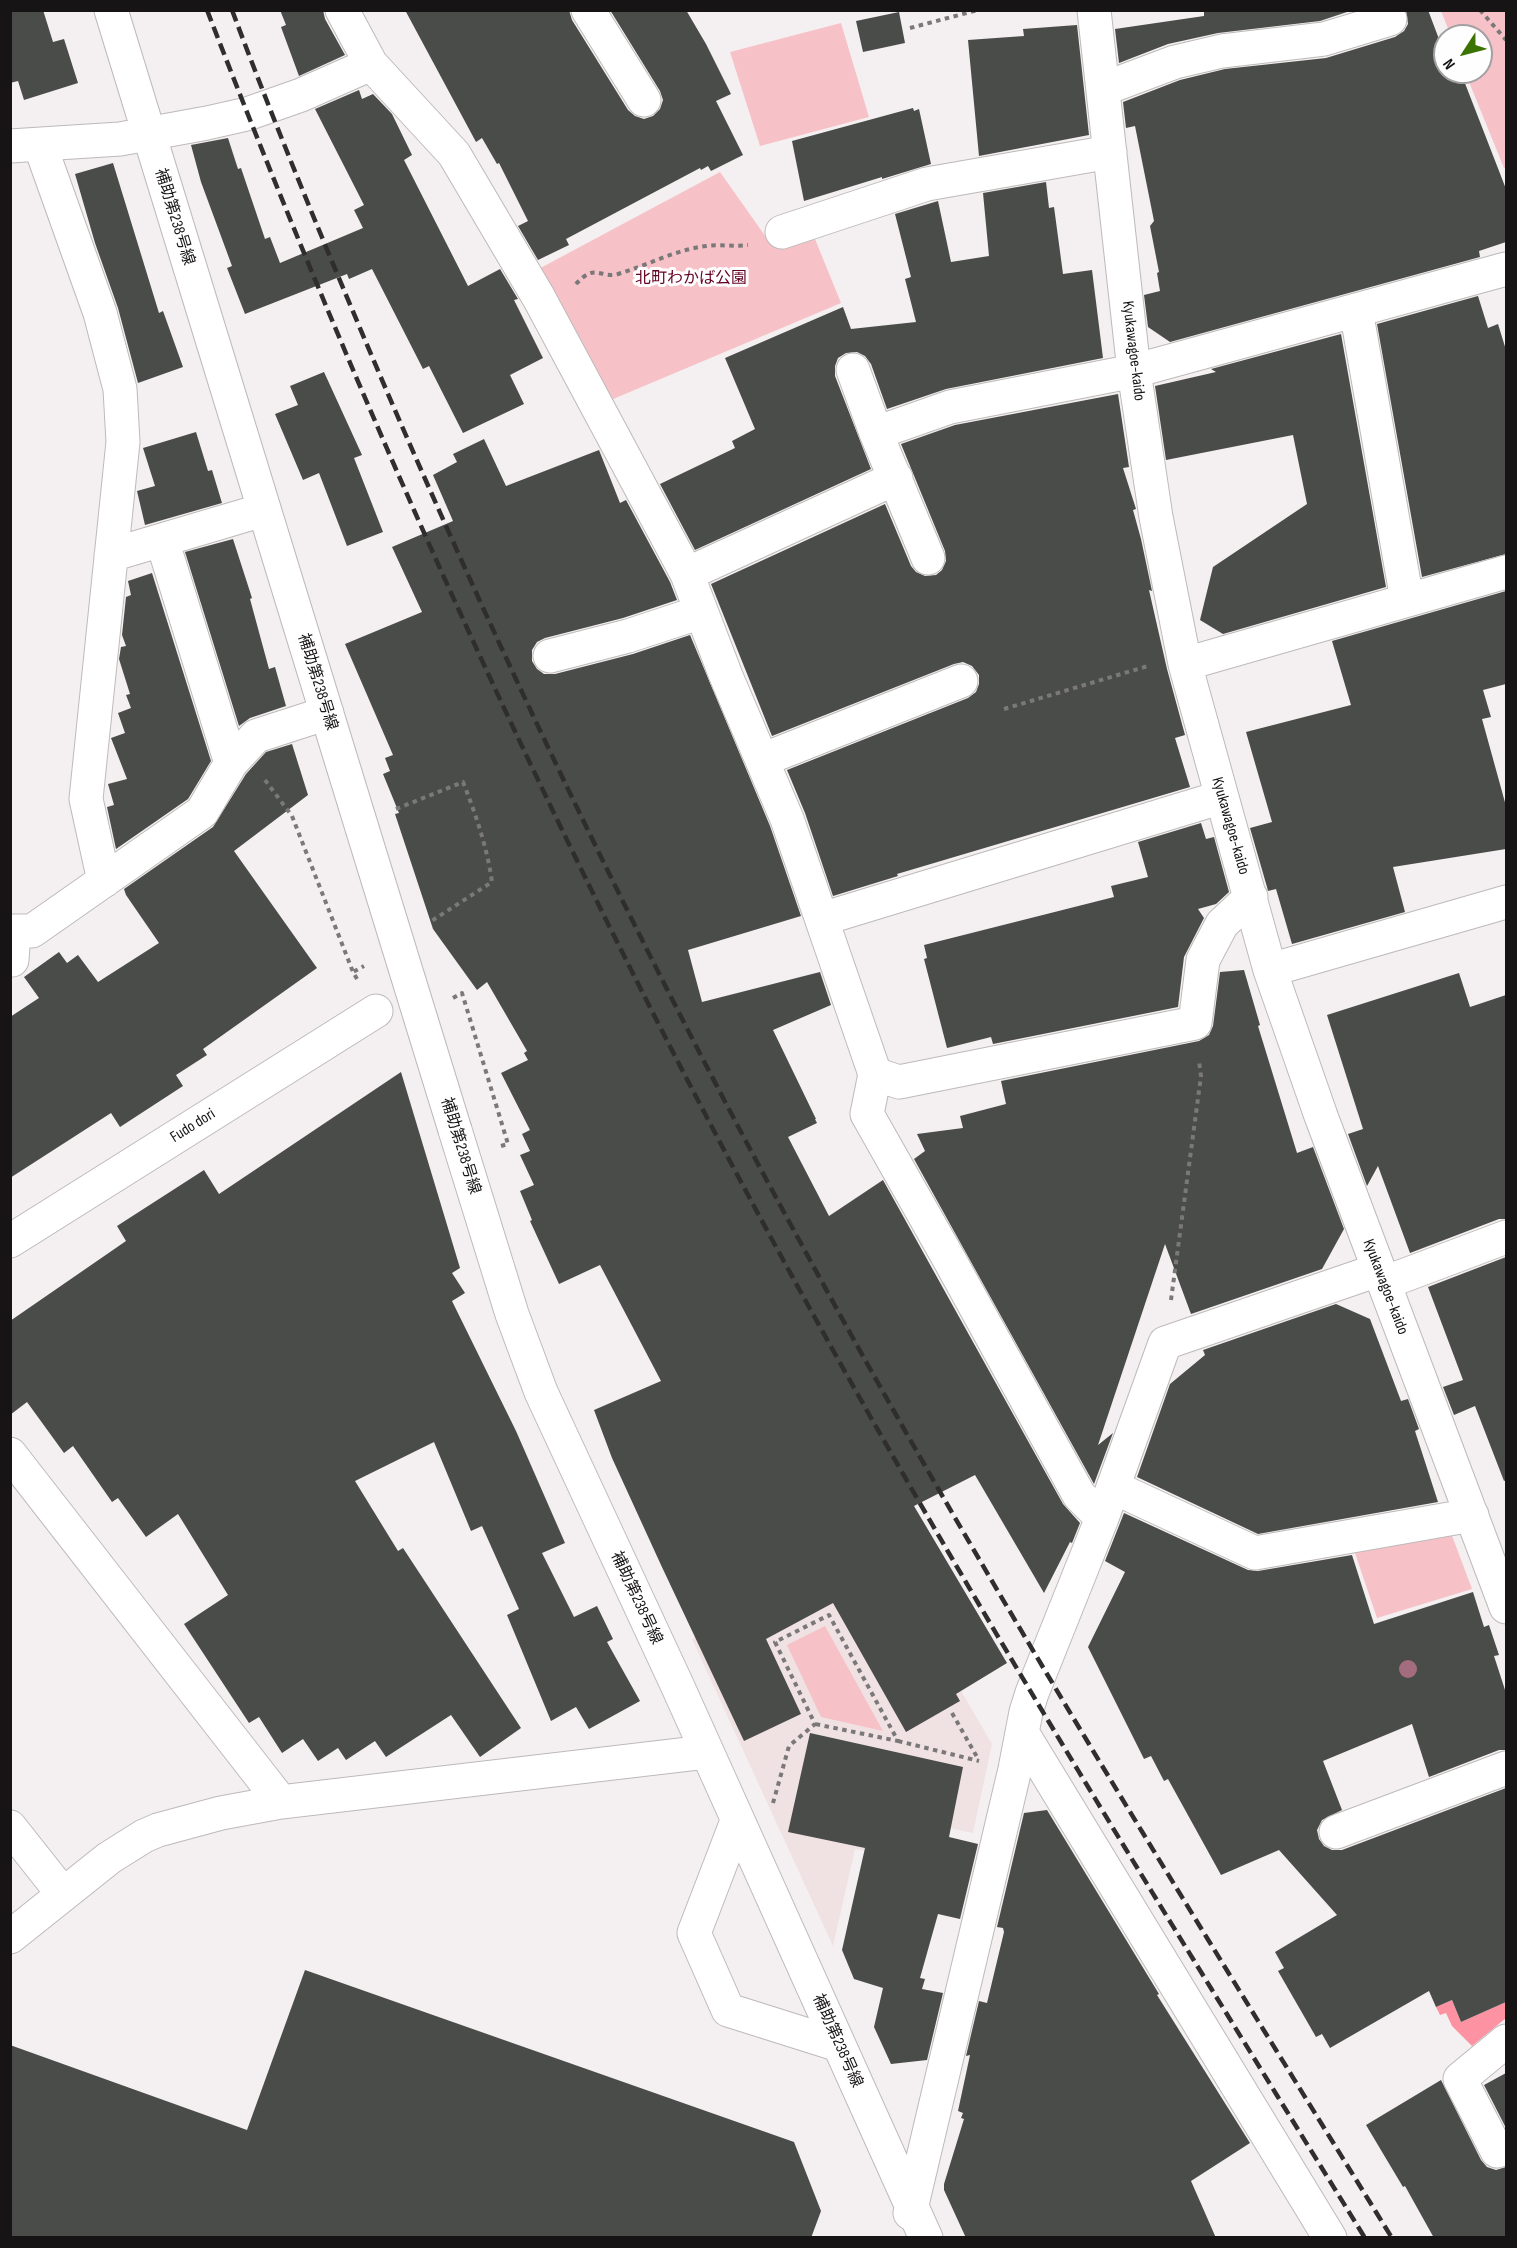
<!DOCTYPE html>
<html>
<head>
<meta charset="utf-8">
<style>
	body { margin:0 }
	#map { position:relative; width:1517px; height:2248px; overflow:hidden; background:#f4eff0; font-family:"Sofia Sans Condensed",sans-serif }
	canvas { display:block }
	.frame { position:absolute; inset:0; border:12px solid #161415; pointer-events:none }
	.north { position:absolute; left:1433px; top:24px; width:60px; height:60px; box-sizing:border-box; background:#fffefe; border:2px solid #a2a0a1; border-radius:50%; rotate:234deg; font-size:16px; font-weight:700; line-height:24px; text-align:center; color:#161415 }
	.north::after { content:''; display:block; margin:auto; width:21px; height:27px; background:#3c7403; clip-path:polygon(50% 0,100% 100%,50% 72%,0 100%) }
</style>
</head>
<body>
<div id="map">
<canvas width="1517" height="2248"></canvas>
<div class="frame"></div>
<div class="north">N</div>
</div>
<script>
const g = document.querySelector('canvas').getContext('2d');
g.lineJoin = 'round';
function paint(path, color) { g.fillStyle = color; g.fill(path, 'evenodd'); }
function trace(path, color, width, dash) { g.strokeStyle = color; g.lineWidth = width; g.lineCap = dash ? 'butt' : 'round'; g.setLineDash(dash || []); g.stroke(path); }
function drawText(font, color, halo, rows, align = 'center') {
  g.font = font + ' "Sofia Sans Condensed","Noto Sans JP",sans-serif'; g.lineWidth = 6; g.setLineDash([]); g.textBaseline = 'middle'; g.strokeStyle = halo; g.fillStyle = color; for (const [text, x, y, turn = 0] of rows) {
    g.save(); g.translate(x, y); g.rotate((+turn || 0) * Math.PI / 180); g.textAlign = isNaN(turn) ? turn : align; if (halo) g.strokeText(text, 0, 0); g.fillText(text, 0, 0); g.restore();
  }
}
const built = new Path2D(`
	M 836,1476 L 992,1744 L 973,1833 L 893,1816 L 884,1854 L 855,1849 L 833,1946 L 692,1639 L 741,1615 Z`);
const green = new Path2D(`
	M 1441,11 L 1506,11 L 1506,167 L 1504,168 L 1465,72 L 1481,72 L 1481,36 L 1451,36 Z
	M 841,23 L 869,117 L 760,146 L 730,52 Z
	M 720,172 L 773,247 L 813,234 L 841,303 L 606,402 L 533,272 Z
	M 1451,1533 L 1472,1589 L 1377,1618 L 1354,1550 Z
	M 825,1626 L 883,1731 L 821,1717 L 787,1645 Z`);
const forest = new Path2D(`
	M 1452,2000 L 1461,2022 L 1506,2002 L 1506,2018 L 1472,2046 L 1452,2026 L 1446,2013 L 1440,2015 L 1436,2007 Z`);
const building = new Path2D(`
	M 10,10 L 43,10 L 53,42 L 64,39 L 78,83 L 24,100 L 18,81 L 10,83 Z
	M 280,10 L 323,10 L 325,19 L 345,55 L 299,76 L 281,27 L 286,25 Z
	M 405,10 L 569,10 L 572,20 L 628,110 L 635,116 L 644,119 L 653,116 L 660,109 L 663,100 L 660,91 L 610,10 L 686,10 L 706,44 L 731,94 L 716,101 L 743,155 L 711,171 L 708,166 L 701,170 L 700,168 L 566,239 L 569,245 L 538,260 L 518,226 L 528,221 L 499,163 L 497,164 L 482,138 L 476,142 Z
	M 1204,10 L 1353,10 L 1320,21 L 1218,33 L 1168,44 L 1119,63 L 1115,29 L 1204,16 Z
	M 1406,10 L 1428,10 L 1445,55 L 1445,72 L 1451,72 L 1452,74 L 1461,73 L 1506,189 L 1506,242 L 1479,251 L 1480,257 L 1170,342 L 1148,327 L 1144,295 L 1160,291 L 1157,273 L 1159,272 L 1150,226 L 1154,221 L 1135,126 L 1126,128 L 1123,102 L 1180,80 L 1225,69 L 1326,58 L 1395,37 L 1404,31 L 1408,24 Z
	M 899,12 L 905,43 L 863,52 L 856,21 Z
	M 1077,25 L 1089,135 L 979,156 L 968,40 L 1024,36 L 1023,29 Z
	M 359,90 L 362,99 L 373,94 L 392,114 L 412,155 L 404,160 L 468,286 L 500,269 L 518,299 L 514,300 L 543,358 L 510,375 L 524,404 L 463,433 L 429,366 L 423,369 L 372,269 L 349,279 L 347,274 L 245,314 L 227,268 L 232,266 L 201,182 L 191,145 L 228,138 L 238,169 L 241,168 L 265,239 L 270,237 L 280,263 L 363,228 L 354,210 L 364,205 L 315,109 Z
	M 913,108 L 914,111 L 919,109 L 931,164 L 882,179 L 882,177 L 804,201 L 792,141 Z
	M 113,163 L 159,313 L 163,311 L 183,367 L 138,383 L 118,308 L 95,243 L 75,174 Z
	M 1046,182 L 1049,208 L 1054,207 L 1063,274 L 1092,270 L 1103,358 L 946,389 L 887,409 L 871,364 L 865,356 L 857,352 L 846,353 L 838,358 L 835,366 L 835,376 L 871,469 L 695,550 L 660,484 L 735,448 L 732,441 L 755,429 L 725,358 L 843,307 L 851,329 L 916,322 L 905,279 L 911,277 L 895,214 L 938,201 L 951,262 L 989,256 L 983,193 Z
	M 1478,296 L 1488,328 L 1498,324 L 1506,350 L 1506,554 L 1422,577 L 1377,324 Z
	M 1341,334 L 1386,587 L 1223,634 L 1200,620 L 1213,567 L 1307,504 L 1293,435 L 1166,460 L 1155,386 L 1216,372 L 1211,369 Z
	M 324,372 L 362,455 L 354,458 L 383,532 L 347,546 L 319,473 L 303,480 L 275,414 L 298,405 L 290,386 Z
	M 1118,394 L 1129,467 L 1123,468 L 1136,509 L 1133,510 L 1141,539 L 1152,591 L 1149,590 L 1167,669 L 1185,735 L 1175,738 L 1190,787 L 897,874 L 898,876 L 833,896 L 805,813 L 787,770 L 968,698 L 976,692 L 979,684 L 979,675 L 972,666 L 963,662 L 954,664 L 772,736 L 711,584 L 885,504 L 911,566 L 916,572 L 925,576 L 936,575 L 942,570 L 946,561 L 945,551 L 901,444 L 955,425 Z
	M 196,432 L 208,471 L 212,470 L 222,503 L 145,525 L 137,491 L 155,486 L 143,448 Z
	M 484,439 L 506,486 L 599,450 L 620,503 L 626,500 L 670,582 L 677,600 L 623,618 L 545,638 L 537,642 L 532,650 L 532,661 L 537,669 L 544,674 L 555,674 L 633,654 L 690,635 L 770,826 L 801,916 L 688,950 L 702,1002 L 820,972 L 831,1005 L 773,1030 L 816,1119 L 815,1119 L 817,1123 L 788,1137 L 829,1216 L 883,1180 L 1063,1504 L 1080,1523 L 1072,1543 L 1070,1542 L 1044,1593 L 975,1475 L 914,1506 L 1007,1663 L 956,1694 L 960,1701 L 906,1732 L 833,1603 L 766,1639 L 801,1714 L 744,1741 L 661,1565 L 612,1458 L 594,1410 L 661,1381 L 600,1265 L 559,1284 L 530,1221 L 532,1220 L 520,1191 L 534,1185 L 520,1155 L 530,1151 L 522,1134 L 530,1130 L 501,1073 L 528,1060 L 524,1053 L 527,1051 L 487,982 L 477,990 L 433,929 L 395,814 L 399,813 L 383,774 L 390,771 L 385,758 L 393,755 L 345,644 L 422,612 L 392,547 L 453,521 L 433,475 L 457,462 L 453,454 Z
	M 233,539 L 252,598 L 250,599 L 269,669 L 275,667 L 286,706 L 250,718 L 239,726 L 185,552 Z
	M 152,573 L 211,761 L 188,799 L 116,849 L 107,807 L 114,805 L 108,784 L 127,779 L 111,738 L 125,733 L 118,713 L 131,708 L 126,695 L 130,694 L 119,659 L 121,647 L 126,646 L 122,635 L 126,597 L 131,595 L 128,581 Z
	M 1506,591 L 1506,684 L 1483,690 L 1491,717 L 1482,719 L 1506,806 L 1506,849 L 1393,867 L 1405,912 L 1292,944 L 1276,889 L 1268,891 L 1267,887 L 1250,828 L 1272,822 L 1246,732 L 1351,705 L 1332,641 Z
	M 292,744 L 308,795 L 234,851 L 317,968 L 203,1049 L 207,1055 L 176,1075 L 183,1086 L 120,1127 L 111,1113 L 10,1178 L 10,1017 L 39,998 L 24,977 L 59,952 L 67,963 L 78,955 L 98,982 L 159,943 L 126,895 L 124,889 L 213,827 L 246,774 L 266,752 Z
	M 1201,823 L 1206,839 L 1214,837 L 1229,892 L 1216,904 L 1198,909 L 1204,918 L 1184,957 L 1178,1007 L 993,1044 L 991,1037 L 947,1048 L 924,959 L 927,958 L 924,945 L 1114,897 L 1111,886 L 1148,877 L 1138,842 Z
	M 1244,970 L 1260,1025 L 1258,1026 L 1297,1153 L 1313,1147 L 1344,1229 L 1322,1269 L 1191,1314 L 1165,1244 L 1098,1445 L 1113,1433 L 1094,1484 L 914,1159 L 925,1151 L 917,1134 L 963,1128 L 960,1116 L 1006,1104 L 1001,1081 L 1199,1041 L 1209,1035 L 1213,1026 L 1220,972 Z
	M 1459,973 L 1470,1007 L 1506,995 L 1506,1219 L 1499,1219 L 1410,1253 L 1378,1166 L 1367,1186 L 1348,1134 L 1363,1129 L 1327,1015 Z
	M 401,1072 L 460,1268 L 452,1273 L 465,1293 L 452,1301 L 516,1431 L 565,1543 L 542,1553 L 574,1617 L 597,1606 L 613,1639 L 607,1642 L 640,1701 L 589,1729 L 576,1707 L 551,1721 L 507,1615 L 519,1609 L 482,1526 L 471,1531 L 434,1442 L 355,1481 L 398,1551 L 403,1548 L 521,1728 L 480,1757 L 451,1715 L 386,1757 L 375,1741 L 346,1760 L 338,1748 L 318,1761 L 303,1739 L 282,1753 L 259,1717 L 249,1723 L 184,1624 L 228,1595 L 178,1514 L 146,1537 L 118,1498 L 112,1502 L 73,1446 L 64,1453 L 27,1402 L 10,1415 L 10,1321 L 126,1241 L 117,1226 L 204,1170 L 219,1194 Z
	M 1506,1257 L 1506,1480 L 1504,1481 L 1475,1406 L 1454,1415 L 1443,1387 L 1463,1380 L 1428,1287 Z
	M 1336,1304 L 1370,1319 L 1401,1401 L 1408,1399 L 1419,1429 L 1415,1431 L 1438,1502 L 1258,1534 L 1137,1477 L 1170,1384 L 1205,1355 L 1203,1350 Z
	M 1124,1513 L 1248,1570 L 1258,1571 L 1352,1555 L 1374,1624 L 1473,1592 L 1484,1627 L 1489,1625 L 1499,1655 L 1494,1656 L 1506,1693 L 1506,1750 L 1499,1750 L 1429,1777 L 1412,1724 L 1323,1761 L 1342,1810 L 1322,1820 L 1317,1830 L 1319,1839 L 1324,1846 L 1332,1850 L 1342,1850 L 1506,1788 L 1506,2002 L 1461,2022 L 1452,2000 L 1436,2007 L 1429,1991 L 1330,2048 L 1322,2034 L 1316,2037 L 1278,1971 L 1284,1968 L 1275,1952 L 1337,1915 L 1279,1850 L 1221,1875 L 1168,1779 L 1164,1781 L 1151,1756 L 1144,1759 L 1088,1647 L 1125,1572 L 1105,1561 Z
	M 810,1733 L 963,1767 L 949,1837 L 978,1844 L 960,1919 L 938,1914 L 920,1978 L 925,1979 L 922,1989 L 943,1993 L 927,2060 L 891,2064 L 874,2027 L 883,1988 L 854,1979 L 842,1950 L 865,1848 L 788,1832 Z
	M 1047,1810 L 1159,1994 L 1157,1995 L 1250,2143 L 1191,2181 L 1216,2238 L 966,2238 L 944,2190 L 944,2184 L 964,2119 L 961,2118 L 963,2113 L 958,2111 L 970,2055 L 966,2056 L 979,2001 L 987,2003 L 1004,1932 L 1003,1928 L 997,1927 L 1024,1813 Z
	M 305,1970 L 794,2142 L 821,2211 L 811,2238 L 10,2238 L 10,2045 L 247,2130 Z
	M 1506,2073 L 1506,2128 L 1484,2085 Z
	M 1441,2080 L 1481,2160 L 1487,2167 L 1496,2170 L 1506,2167 L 1506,2238 L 1434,2238 L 1405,2186 L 1403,2187 L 1366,2125 Z`);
const path = new Path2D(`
	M 1480,10 L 1506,40
	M 910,28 L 978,10
	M 576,284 C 596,262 599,279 618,274 C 648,265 675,250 706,246 C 720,244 735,247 748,245
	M 1004,709 L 1148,666
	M 265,780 L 292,816 L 353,972
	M 396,809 L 463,782 C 476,815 487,847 492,882 L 430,922
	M 357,979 L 353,972 L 364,966
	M 453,998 L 462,993 L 508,1144 L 501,1146
	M 1171,1300 L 1201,1076 L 1199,1061
	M 952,1713 L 977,1757
	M 898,1741 L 979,1761
	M 773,1803 L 789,1746 L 815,1724 L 775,1642 L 829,1615 L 898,1741 L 815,1724`);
const minor = new Path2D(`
	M 111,10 L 362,828
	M 342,10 L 371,64 L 454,154 L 539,298 L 687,574 L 726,676 L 787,819 L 875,1074 L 867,1114 L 949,1259 L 1079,1495 L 1102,1518
	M 588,10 L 644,100
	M 1094,10 L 1134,371 L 1156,517 L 1185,664 L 1270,970 L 1321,1116 L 1506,1607
	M 1103,89 L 1175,62 L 1222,51 L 1324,39 L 1390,19
	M 40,145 L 100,313 L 120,389 L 123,442 L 86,799 L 104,881
	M 10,146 L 120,139 L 207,123 L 247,114 L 301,95 L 371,64
	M 782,232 L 927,184 L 1110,152
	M 1356,310 L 1407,600
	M 853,370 L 876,433 L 928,558
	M 876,433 L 950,407 L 1134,371 L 1506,269
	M 162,540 L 231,763
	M 111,555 L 263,510
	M 687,574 L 896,478
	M 550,656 L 628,636 L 701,612
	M 1185,664 L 1506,572
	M 762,760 L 961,681
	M 822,919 L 1222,797
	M 12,960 L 14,931 L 32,931 L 202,812 L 231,763 L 256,736 L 327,713
	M 1270,970 L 1506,902
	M 875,1074 L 899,1082 L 1195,1023 L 1203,960 L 1222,924 L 1251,897
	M 455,1130 L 512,1314 L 541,1392 L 678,1687 L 926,2238
	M 10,1241 L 376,1011
	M 1384,1283 L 1506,1237
	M 10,1454 L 281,1802 L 706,1752
	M 1113,1487 L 1255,1553 L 1472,1515
	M 1023,1734 L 1330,2238
	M 737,1821 L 694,1933 L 728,2010 L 839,2045
	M 10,1827 L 63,1894
	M 1336,1832 L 1506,1768
	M 10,1937 L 109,1858 L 144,1836 L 158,1830 L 221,1813 L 281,1802
	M 1497,2151 L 1460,2079 L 1506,2041
	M 910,2213 L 1015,1769 L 1026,1712 L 1032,1693 L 1102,1518 L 1165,1343 L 1378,1270`);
const rail = new Path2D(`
	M 207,10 C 380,458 581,896 814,1316 C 987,1629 1177,1933 1365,2238
	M 232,10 C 278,133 328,253 379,373 C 509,676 652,972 810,1260 C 991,1593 1193,1915 1392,2238`);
const minorBridge = new Path2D(`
	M 362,828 L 455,1130`);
const trees = [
	[1408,1669]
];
const streetNames = [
	["補助第238号線",174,217,73],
	["Kyukawagoe-kaido",1133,351,83],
	["補助第238号線",317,682,73],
	["Kyukawagoe-kaido",1230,826,74],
	["Fudo dori",193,1126,-32],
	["補助第238号線",460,1146,73],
	["Kyukawagoe-kaido",1385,1287,69],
	["補助第238号線",636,1598,65],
	["補助第238号線",837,2041,66]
];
const parkNames = [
	["北町わかば公園",691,279]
];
paint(built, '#f0e2e3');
paint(green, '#f6c2c8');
paint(forest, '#fc92a2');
paint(building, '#4a4c49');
trace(minor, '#bebaba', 35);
trace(path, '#7b7879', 4, [4.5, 4.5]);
trace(minor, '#fff', 33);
trace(rail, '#2f2d2e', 4.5, [12, 6]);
trace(minorBridge, '#bebaba', 35, []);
trace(minorBridge, '#fff', 33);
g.fillStyle = '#a46c7f';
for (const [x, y] of trees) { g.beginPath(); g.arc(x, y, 9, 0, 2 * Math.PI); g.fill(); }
drawText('16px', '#161415', '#fffefe', streetNames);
drawText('16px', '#620122', '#fffefe', parkNames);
</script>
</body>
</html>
